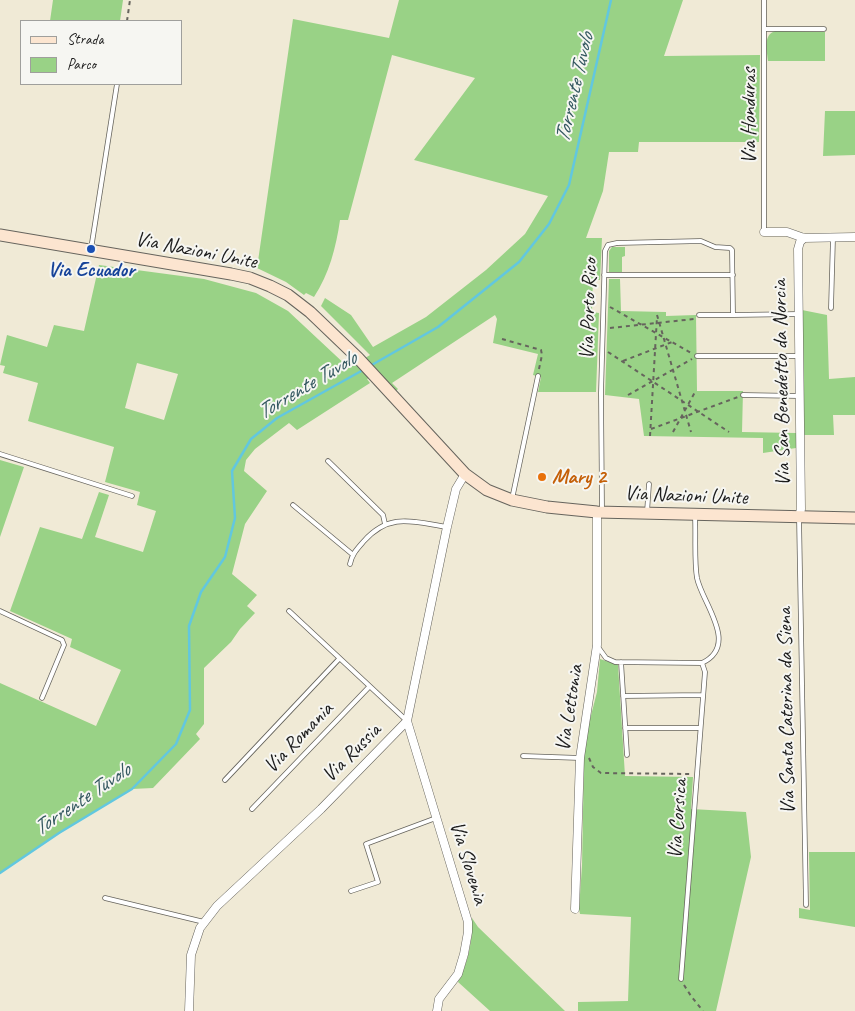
<!DOCTYPE html>
<html>
<head>
<meta charset="utf-8">
<style>
	body { margin:0 }
	#map { position:relative; width:855px; height:1011px; overflow:hidden; background:#f0ead6; font-family:Caveat,sans-serif }
	canvas { display:block }
	.legend { position:absolute; left:20px; top:20px; width:162px; height:65px; box-sizing:border-box; background:#f6f6f2; border:1px solid #9f9f9c; margin:0; padding:6px 9px; list-style:none; font-size:15px; color:#1c1c1c }
	.legend li { display:flex; align-items:center; gap:10px; height:25px }
	.legend b { width:25px; border:1px solid #9f9f9c }
</style>
</head>
<body>
<div id="map">
<canvas width="855" height="1011"></canvas>
<ul class="legend">
<li><b style="height:6px;background:#fce5d0"></b>Strada</li>
<li><b style="height:14px;background:#99d286"></b>Parco</li>
</ul>
</div>
<script>
const g = document.querySelector('canvas').getContext('2d');
g.lineJoin = 'round';
function paint(path, color) { g.fillStyle = color; g.fill(path, 'evenodd'); }
function trace(path, color, width, dash) { g.strokeStyle = color; g.lineWidth = width; g.lineCap = dash ? 'butt' : 'round'; g.setLineDash(dash || []); g.stroke(path); }
function drawText(font, color, halo, rows, align = 'center') {
  g.font = font + ' Caveat,sans-serif'; g.lineWidth = 4; g.setLineDash([]); g.textBaseline = 'middle'; g.strokeStyle = halo; g.fillStyle = color; for (const [text, x, y, turn = 0] of rows) {
    g.save(); g.translate(x, y); g.rotate((+turn || 0) * Math.PI / 180); g.textAlign = isNaN(turn) ? turn : align; if (halo) g.strokeText(text, 0, 0); g.fillText(text, 0, 0); g.restore();
  }
}
const green = new Path2D(`
	M 53,0 L 123,0 L 120,21 L 50,21 Z
	M 399,0 L 683,0 L 664,56 L 760,55 L 759,142 L 639,142 L 638,152 L 609,152 L 603,191 L 586,238 L 602,238 L 600,280 L 593,280 L 592,312 L 599,313 L 596,392 L 538,392 L 541,377 L 533,375 L 538,354 L 493,343 L 497,319 L 495,315 L 392,383 L 398,389 L 395,392 L 379,372 L 367,379 L 370,383 L 297,430 L 289,423 L 255,449 L 246,460 L 244,471 L 267,491 L 245,524 L 232,574 L 257,595 L 247,606 L 255,613 L 240,629 L 231,642 L 204,668 L 204,724 L 196,734 L 200,739 L 153,788 L 132,789 L 59,833 L 0,873 L 0,683 L 96,726 L 121,670 L 70,647 L 72,639 L 10,611 L 40,527 L 82,539 L 99,492 L 109,495 L 95,537 L 143,552 L 156,511 L 137,505 L 140,492 L 105,482 L 114,447 L 28,421 L 38,383 L 3,373 L 5,366 L 0,365 L 7,335 L 47,347 L 54,325 L 84,331 L 99,265 L 204,279 L 256,293 L 288,311 L 349,368 L 370,355 L 321,306 L 325,298 L 351,315 L 373,347 L 426,317 L 486,270 L 525,234 L 548,196 L 414,160 L 475,78 L 392,55 L 348,220 L 340,220 C 336,248 329,274 314,297 L 306,293 L 304,295 L 286,282 L 257,268 L 293,19 L 389,38 ZM 137,363 L 178,374 L 164,420 L 125,408 Z
	M 775,31 L 825,32 L 825,61 L 768,61 C 767,50 763,35 775,31 Z
	M 825,111 L 855,111 L 855,155 L 823,156 Z
	M 612,247 L 625,247 L 625,256 L 622,257 L 622,272 L 609,272 L 609,251 Z
	M 609,279 L 620,279 L 621,311 L 666,312 L 666,316 L 696,315 L 697,391 L 743,391 L 742,432 L 796,433 L 796,448 L 763,453 L 763,438 L 644,436 L 639,399 L 605,395 Z
	M 802,310 L 827,315 L 829,379 L 855,377 L 855,415 L 833,415 L 834,435 L 803,435 Z
	M 0,460 L 24,467 L 0,537 Z
	M 600,659 L 618,665 L 625,776 L 693,777 L 691,809 L 746,812 L 751,857 L 716,1011 L 578,1011 L 578,1002 L 628,1001 L 631,917 L 580,914 L 579,909 L 582,866 L 584,758 L 587,731 L 597,692 Z
	M 809,852 L 855,852 L 855,927 L 799,918 L 799,908 L 810,910 Z
	M 472,918 L 478,927 L 565,1011 L 490,1011 L 458,982 C 468,962 473,941 472,918 Z`);
const stream = new Path2D(`
	M 370,366 L 438,327 L 519,262 L 549,224 L 569,185 L 611,0
	M 0,873 L 59,833 L 132,789 L 176,744 L 190,710 L 189,626 L 201,592 L 225,557 L 235,518 L 232,471 L 251,439 L 277,418 L 363,370`);
const path = new Path2D(`
	M 127,21 L 130,0
	M 610,307 L 693,354
	M 657,315 L 691,432
	M 610,328 L 694,319
	M 502,339 L 541,350 L 542,355 L 539,369
	M 608,352 L 729,432
	M 623,361 L 672,342
	M 628,395 L 692,359
	M 651,429 L 738,397
	M 673,432 L 695,392
	M 650,436 L 657,317
	M 589,758 L 593,767 L 601,773 L 691,774
	M 684,985 L 691,996 L 703,1011`);
const lane = new Path2D(`
	M 764,0 L 764,232
	M 764,29 L 824,29
	M 91,249 L 117,84
	M 604,275 L 733,275
	M 831,308 L 833,238
	M 699,315 L 733,315
	M 697,356 L 799,356
	M 743,395 L 799,396
	M 0,454 L 132,496
	M 328,461 L 383,515 L 385,524
	M 512,499 L 538,376
	M 293,505 L 352,554
	M 602,510 L 601,393 L 605,251 L 608,245 L 617,243 L 701,241 L 715,247 L 730,248 L 732,250 L 733,315 L 799,314
	M 647,512 L 649,484
	M 799,517 L 806,905
	M 350,564 C 352,554 357,549 364,541 C 390,512 413,522 447,527
	M 0,611 L 62,640 L 64,645 L 42,698
	M 289,611 L 406,720
	M 598,647 L 606,658 L 615,662 L 702,663 C 740,645 702,603 697,578 C 694,561 696,535 695,517
	M 621,662 L 627,755
	M 623,696 L 702,695
	M 625,728 L 700,728
	M 523,756 L 580,758
	M 225,780 L 339,659
	M 252,809 L 369,687
	M 351,891 L 378,882 L 366,844 L 436,818
	M 105,898 L 204,922
	M 681,979 L 705,672 L 702,663`);
const street = new Path2D(`
	M 764,232 L 787,232 L 804,238 L 855,237
	M 799,517 L 801,509 L 798,249 L 800,242 L 804,238
	M 407,721 L 468,922 L 468,932 L 464,954 L 458,974 L 439,999 L 437,1011
	M 575,909 L 580,758 L 597,645 L 597,512
	M 189,1011 L 191,955 L 200,928 L 217,906 L 321,809 L 407,721 L 447,527 L 456,489 L 465,474`);
const secondary = new Path2D(`
	M 0,235 L 231,274 L 250,278 L 270,286 L 288,295 L 310,312 L 358,358 L 465,474 L 487,490 L 512,500 L 547,507 L 597,512 L 855,518`);
const markers = [
	[91,249,5,"#1a4fb4"],
	[542,477,5,"#e8710a"]
];
const streetNames = [
	["Via Honduras",749,116,-90],
	["Via Nazioni Unite",196,251,11],
	["Via Porto Rico",589,309,-88],
	["Via San Benedetto da Norcia",782,383,-91],
	["Via Nazioni Unite",686,496,2],
	["Via Lettonia",570,708,-81],
	["Via Santa Caterina da Siena",787,711,-91],
	["Via Romania",299,738,-46],
	["Via Russia",352,753,-45],
	["Via Corsica",678,819,-86],
	["Via Slovenia",468,863,73]
];
const transitNames = [
	["Via Ecuador",91,270]
];
const foodNames = [
	["Mary 2",552,477]
];
const waterNames = [
	["Torrente Tuvolo",575,88,-77],
	["Torrente Tuvolo",307,386,-31],
	["Torrente Tuvolo",82,800,-34]
];
paint(green, '#99d286');
trace(stream, '#62c7df', 2.5);
trace(lane, '#66645d', 5.5);
trace(street, '#66645d', 9);
trace(secondary, '#66645d', 13);
trace(path, '#66645d', 2, [4, 4]);
trace(lane, '#fff', 4);
trace(street, '#fff', 8);
trace(secondary, '#fce5d0', 11);
for (const [x, y, r, color] of markers) { const dot = new Path2D(); dot.arc(x, y, r, 0, 2 * Math.PI); g.fillStyle = color; g.fill(dot); trace(dot, '#f6f6f2', 2); }
drawText('21px', '#1c1c1c', '#f6f6f2', streetNames);
drawText('bold 21px', '#164399', '#f6f6f2', transitNames);
drawText('bold 21px', '#c56008', '#f6f6f2', foodNames, 'left');
drawText('italic 22px', '#345860', '#f6f6f2', waterNames);
</script>
</body>
</html>
